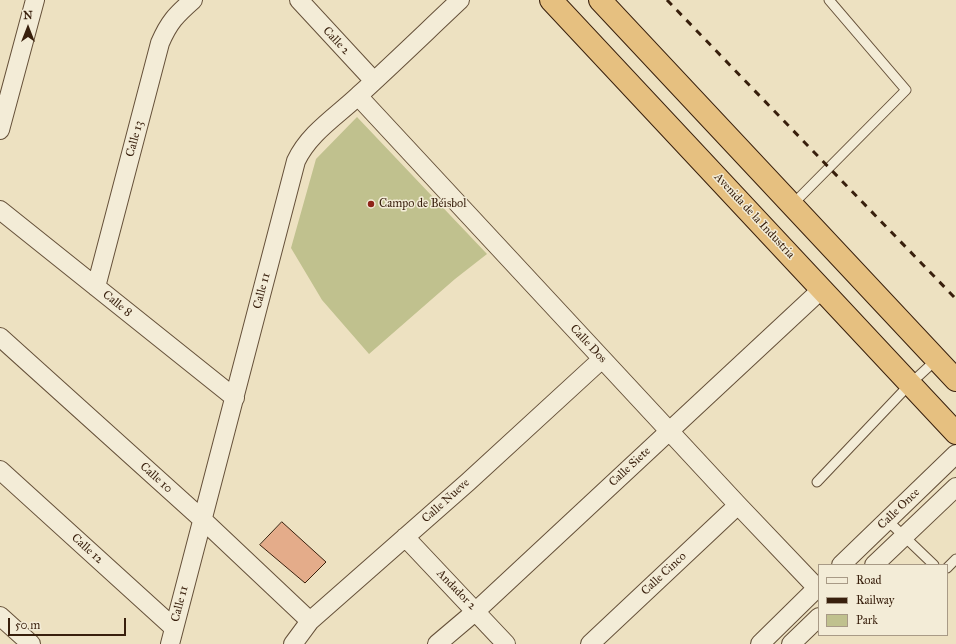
<!DOCTYPE html>
<html>
<head>
<meta charset="utf-8">
<style>
	body { margin:0 }
	#map { position:relative; width:956px; height:644px; overflow:hidden; background:#ede1c1; font-family:"IM FELL Great Primer",serif }
	canvas { display:block }
	.legend { position:absolute; left:818px; top:564px; width:130px; height:72px; box-sizing:border-box; background:#f3ecd7; border:1px solid #a89a86; margin:0; padding:5px 7px; list-style:none; font-size:12px; color:#381f0c }
	.legend li { display:flex; align-items:center; gap:8px; height:20px }
	.legend b { width:20px; border:1px solid #a89a86 }
	.north { position:absolute; left:8px; top:8px; width:40px; height:40px; -webkit-text-stroke:3px #f3ecd7; paint-order:stroke; rotate:0deg; font-size:11px; font-weight:700; line-height:16px; text-align:center; color:#381f0c }
	.north::after { content:''; display:block; margin:auto; width:14px; height:18px; background:#381f0c; clip-path:polygon(50% 0,100% 100%,50% 72%,0 100%) }
	.scale { position:absolute; left:8px; top:618px; width:118px; height:18px; box-sizing:border-box; border:2px solid #381f0c; border-top:0; padding-left:5px; font-size:12px; line-height:14px; white-space:nowrap; color:#381f0c; -webkit-text-stroke:3px #f3ecd7; paint-order:stroke }
</style>
</head>
<body>
<div id="map">
<canvas width="956" height="644"></canvas>
<ul class="legend">
<li><b style="height:5px;background:#f3ecd7"></b>Road</li>
<li><b style="height:5px;background:#381f0c"></b>Railway</li>
<li><b style="height:11px;background:#c0c18e"></b>Park</li>
</ul>
<div class="north">N</div>
<div class="scale">50 m</div>
</div>
<script>
const g = document.querySelector('canvas').getContext('2d');
g.lineJoin = 'round';
function paint(path, color) { g.fillStyle = color; g.fill(path, 'evenodd'); }
function trace(path, color, width, dash) { g.strokeStyle = color; g.lineWidth = width; g.lineCap = dash ? 'butt' : 'round'; g.setLineDash(dash || []); g.stroke(path); }
function drawText(font, color, halo, rows, align = 'center') {
  g.font = font + ' "IM FELL Great Primer",serif'; g.lineWidth = 3; g.setLineDash([]); g.textBaseline = 'middle'; g.strokeStyle = halo; g.fillStyle = color; for (const [text, x, y, turn = 0] of rows) {
    g.save(); g.translate(x, y); g.rotate((+turn || 0) * Math.PI / 180); g.textAlign = isNaN(turn) ? turn : align; if (halo) g.strokeText(text, 0, 0); g.fillText(text, 0, 0); g.restore();
  }
}
const green = new Path2D(`
	M 357,117 L 487,254 L 455,279 L 369,354 L 322,300 L 291,248 L 316,159 Z`);
const building = new Path2D(`
	M 282,522 L 326,562 L 305,583 L 260,545 Z`);
const service = new Path2D(`
	M 792,205 L 906,90 L 829,0
	M 817,482 L 910,384 L 937,359
	M 887,520 L 934,565
	M 947,568 L 956,559`);
const minor = new Path2D(`
	M 299,0 L 374,81
	M 358,96 L 738,505 L 819,590
	M 0,130 L 35,0
	M 0,210 L 235,398
	M 96,287 L 160,43 C 169,22 176,15 193,0
	M 0,337 L 203,520 L 310,621
	M 0,470 L 174,628
	M 405,537 L 506,644
	M 841,565 L 956,454
	M 874,565 L 956,487
	M 0,616 L 31,644
	M 170,644 L 296,161 C 309,133 337,116 359,95 C 393,64 426,32 460,0
	M 293,644 L 310,621 L 468,482 L 602,359
	M 437,644 L 476,611 L 822,289
	M 590,644 L 738,505
	M 760,644 L 819,586
	M 791,644 L 819,617`);
const trunk = new Path2D(`
	M 551,0 L 956,433
	M 600,0 L 956,380`);
const rail = new Path2D(`
	M 667,0 L 956,299`);
const markers = [
	[371,204,4,"#8f2418"]
];
const streetNames = [
	["Calle 2",336,41,47],
	["Calle 13",135,139,-75],
	["Avenida de la Industria",754,216,47],
	["Calle 11",262,291,-75],
	["Calle 8",117,304,39],
	["Calle Dos",588,344,47],
	["Calle Siete",630,467,-43],
	["Calle 10",156,478,42],
	["Calle Nueve",446,501,-42],
	["Calle Once",899,509,-44],
	["Calle 12",87,549,42],
	["Calle Cinco",664,574,-43],
	["Andador 2",456,590,46],
	["Calle 11",180,604,-75]
];
const poiNames = [
	["Campo de Béisbol",379,204]
];
paint(green, '#c0c18e');
paint(building, '#e4ac8a');
trace(building, '#381f0c', 1);
trace(service, '#655039', 11);
trace(minor, '#655039', 20);
trace(trunk, '#381f0c', 24);
trace(service, '#f3ecd7', 9);
trace(minor, '#f3ecd7', 18);
trace(trunk, '#e6c080', 22);
trace(rail, '#381f0c', 3, [7, 7]);
for (const [x, y, r, color] of markers) { const dot = new Path2D(); dot.arc(x, y, r, 0, 2 * Math.PI); g.fillStyle = color; g.fill(dot); trace(dot, '#f3ecd7', 1.5); }
drawText('12px', '#381f0c', '#f3ecd7', streetNames);
drawText('12px', '#381f0c', '#f3ecd7', poiNames, 'left');
</script>
</body>
</html>
